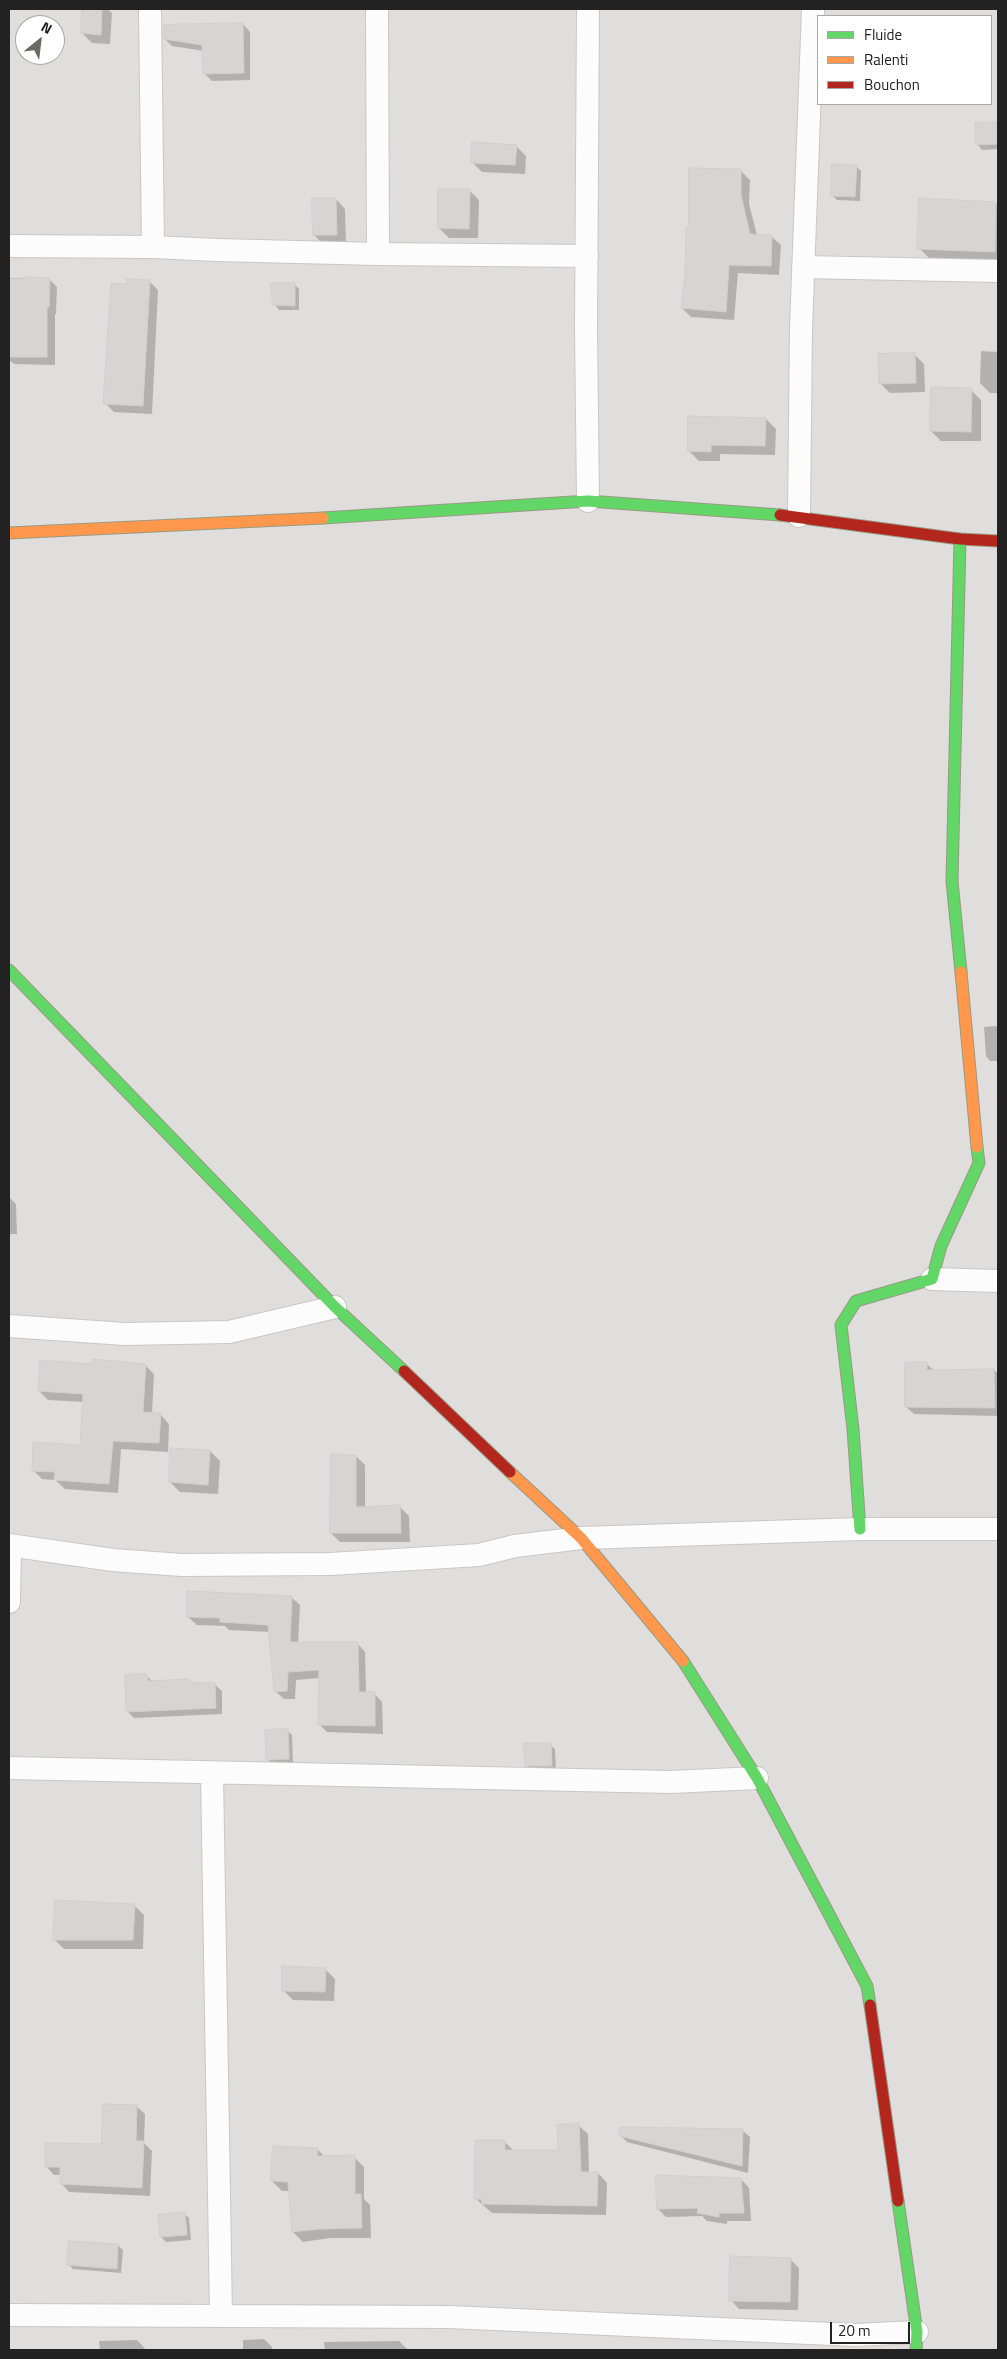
<!DOCTYPE html>
<html>
<head>
<meta charset="utf-8">
<style>
	body { margin:0 }
	#map { position:relative; width:1007px; height:2359px; overflow:hidden; background:#f0eeeb; font-family:"Titillium Web",sans-serif }
	canvas { display:block }
	.frame { position:absolute; inset:0; border:10px solid #222; pointer-events:none }
	.legend { position:absolute; left:817px; top:15px; width:175px; height:90px; box-sizing:border-box; background:#fff; border:1px solid #a7a7a7; margin:0; padding:6px 9px; list-style:none; font-size:15px; color:#222 }
	.legend li { display:flex; align-items:center; gap:10px; height:25px }
	.legend b { width:25px; border:1px solid #a7a7a7 }
	.north { position:absolute; left:15px; top:15px; width:50px; height:50px; box-sizing:border-box; background:#fff; border:1px solid #a7a7a7; border-radius:50%; rotate:29deg; font-size:14px; font-weight:700; line-height:20px; text-align:center; color:#222 }
	.north::after { content:''; display:block; margin:auto; width:18px; height:22px; background:#6a6968; clip-path:polygon(50% 0,100% 100%,50% 72%,0 100%) }
	.scale { position:absolute; left:830px; top:2322px; width:80px; height:22px; box-sizing:border-box; border:2px solid #222; border-top:0; padding-left:6px; font-size:15px; line-height:18px; white-space:nowrap; color:#222; -webkit-text-stroke:4px #fff; paint-order:stroke }
</style>
</head>
<body>
<div id="map">
<canvas width="1007" height="2359"></canvas>
<div class="frame"></div>
<ul class="legend">
<li><b style="height:6px;background:#63d668"></b>Fluide</li>
<li><b style="height:6px;background:#ff974d"></b>Ralenti</li>
<li><b style="height:6px;background:#b3261e"></b>Bouchon</li>
</ul>
<div class="north">N</div>
<div class="scale">20 m</div>
</div>
<script>
const g = document.querySelector('canvas').getContext('2d');
g.lineJoin = 'round';
function paint(path, color) { g.fillStyle = color; g.fill(path, 'evenodd'); }
function trace(path, color, width, dash) { g.strokeStyle = color; g.lineWidth = width; g.lineCap = dash ? 'butt' : 'round'; g.setLineDash(dash || []); g.stroke(path); }
const residential = new Path2D(`
	M 9,9 L 998,9 L 998,2350 L 9,2350 ZM 818,16 L 991,16 L 991,104 L 818,104 ZM 25,25 L 55,25 L 55,55 L 25,55 Z`);
const shadow = new Path2D(`
	M 83,9 L 108,9 L 112,13 L 110,44 L 92,43 L 82,33 Z
	M 243,24 L 250,32 L 250,80 L 212,81 L 204,73 L 204,51 L 172,46 L 165,39 Z
	M 998,123 L 998,149 L 982,150 L 978,145 L 977,125 Z
	M 516,146 L 526,156 L 525,174 L 482,172 L 472,162 Z
	M 856,166 L 861,171 L 860,201 L 837,200 L 832,195 Z
	M 741,171 L 750,180 L 749,204 L 757,235 L 771,236 L 781,245 L 779,275 L 738,273 L 734,320 L 691,317 L 682,308 L 690,228 Z
	M 469,190 L 479,200 L 478,238 L 449,238 L 439,228 Z
	M 336,199 L 345,209 L 346,245 L 324,245 L 314,235 Z
	M 996,203 L 998,205 L 998,266 L 934,263 L 919,248 Z
	M 9,278 L 49,279 L 57,287 L 56,314 L 55,314 L 55,365 L 14,364 L 9,360 Z
	M 149,281 L 158,290 L 152,414 L 114,412 L 105,403 Z
	M 294,284 L 299,289 L 299,310 L 279,310 L 275,305 Z
	M 981,351 L 998,352 L 998,393 L 990,393 L 980,383 Z
	M 914,354 L 924,364 L 925,392 L 890,393 L 880,383 Z
	M 971,390 L 981,400 L 981,441 L 941,441 L 931,431 Z
	M 766,419 L 776,429 L 775,455 L 720,454 L 720,461 L 699,461 L 689,451 Z
	M 998,1026 L 998,1061 L 990,1061 L 986,1056 L 984,1027 Z
	M 9,1197 L 16,1204 L 17,1234 L 9,1234 Z
	M 926,1363 L 934,1371 L 994,1370 L 998,1373 L 998,1416 L 914,1414 L 906,1407 Z
	M 94,1365 L 145,1365 L 154,1374 L 152,1414 L 160,1414 L 169,1424 L 168,1452 L 121,1449 L 118,1493 L 65,1489 L 55,1480 L 42,1479 L 33,1470 L 81,1447 L 84,1402 L 48,1400 L 39,1391 Z
	M 210,1451 L 220,1461 L 218,1494 L 180,1492 L 170,1482 Z
	M 356,1456 L 365,1465 L 365,1508 L 400,1507 L 409,1516 L 410,1542 L 340,1542 L 331,1533 Z
	M 291,1597 L 300,1605 L 298,1643 L 357,1643 L 365,1652 L 366,1693 L 374,1693 L 382,1702 L 383,1734 L 327,1732 L 319,1724 L 320,1678 L 296,1680 L 295,1699 L 284,1699 L 275,1691 L 270,1632 L 229,1630 L 225,1626 L 197,1625 L 188,1617 Z
	M 147,1676 L 153,1682 L 188,1680 L 191,1683 L 214,1684 L 222,1691 L 222,1714 L 134,1718 L 127,1711 Z
	M 287,1730 L 292,1735 L 293,1763 L 272,1764 L 268,1760 Z
	M 550,1745 L 555,1749 L 556,1771 L 531,1770 L 526,1765 Z
	M 134,1905 L 144,1915 L 143,1949 L 64,1949 L 54,1939 Z
	M 325,1969 L 335,1979 L 334,2001 L 293,2000 L 283,1990 Z
	M 136,2106 L 145,2114 L 144,2143 L 152,2151 L 150,2196 L 69,2192 L 61,2183 L 61,2175 L 54,2175 L 46,2166 L 103,2145 Z
	M 578,2125 L 588,2134 L 589,2173 L 598,2173 L 607,2183 L 606,2215 L 492,2213 L 476,2199 L 504,2141 L 514,2151 L 560,2152 Z
	M 742,2130 L 750,2137 L 748,2173 L 627,2142 L 620,2135 Z
	M 317,2149 L 325,2157 L 354,2157 L 364,2167 L 364,2199 L 370,2205 L 371,2238 L 330,2238 L 303,2242 L 293,2232 L 290,2191 L 282,2191 L 272,2181 Z
	M 741,2179 L 749,2188 L 751,2221 L 727,2221 L 727,2224 L 707,2221 L 702,2216 L 666,2217 L 658,2209 Z
	M 184,2213 L 189,2218 L 191,2240 L 166,2242 L 161,2237 Z
	M 118,2245 L 123,2250 L 121,2273 L 73,2269 L 68,2264 Z
	M 790,2259 L 799,2268 L 798,2310 L 739,2309 L 731,2300 Z
	M 264,2339 L 272,2347 L 272,2350 L 243,2350 L 243,2340 Z
	M 137,2340 L 146,2350 L 100,2350 L 99,2341 Z
	M 399,2341 L 408,2350 L 325,2350 L 324,2342 Z`);
const building = new Path2D(`
	M 82,9 L 102,9 L 101,35 L 81,33 Z
	M 243,23 L 244,73 L 203,74 L 202,45 L 164,39 L 163,25 Z
	M 998,122 L 998,144 L 976,145 L 975,123 Z
	M 472,142 L 517,145 L 515,165 L 471,163 Z
	M 832,164 L 857,165 L 855,197 L 831,196 Z
	M 689,168 L 741,169 L 741,195 L 750,234 L 772,235 L 771,266 L 729,265 L 726,312 L 681,308 L 685,276 L 686,227 L 688,227 Z
	M 438,189 L 470,189 L 469,229 L 438,228 Z
	M 312,198 L 336,198 L 337,235 L 313,235 Z
	M 919,198 L 996,202 L 995,252 L 917,249 Z
	M 24,277 L 50,278 L 49,307 L 47,307 L 47,357 L 9,357 L 9,279 L 24,279 Z
	M 127,279 L 150,280 L 143,406 L 103,404 L 111,283 L 127,284 Z
	M 271,283 L 295,283 L 295,306 L 273,305 Z
	M 915,353 L 916,383 L 879,384 L 878,354 Z
	M 931,387 L 972,388 L 971,432 L 930,431 Z
	M 688,416 L 766,418 L 765,446 L 711,445 L 711,452 L 688,451 Z
	M 93,1359 L 146,1364 L 143,1412 L 161,1413 L 159,1443 L 113,1441 L 109,1484 L 54,1480 L 55,1472 L 32,1471 L 33,1442 L 80,1445 L 83,1394 L 38,1391 L 40,1360 L 93,1364 Z
	M 905,1362 L 927,1362 L 927,1370 L 994,1369 L 995,1408 L 905,1407 Z
	M 170,1448 L 210,1450 L 208,1485 L 169,1482 Z
	M 331,1454 L 356,1455 L 356,1507 L 400,1505 L 401,1533 L 330,1533 Z
	M 187,1591 L 292,1596 L 290,1642 L 358,1642 L 359,1692 L 375,1692 L 375,1726 L 318,1725 L 319,1670 L 288,1672 L 287,1691 L 274,1692 L 268,1625 L 220,1622 L 220,1618 L 187,1617 Z
	M 147,1674 L 148,1681 L 189,1679 L 189,1682 L 215,1683 L 216,1708 L 126,1712 L 125,1675 Z
	M 288,1729 L 289,1759 L 266,1760 L 265,1730 Z
	M 524,1743 L 551,1743 L 552,1766 L 525,1766 Z
	M 55,1900 L 135,1904 L 133,1940 L 53,1940 Z
	M 282,1966 L 326,1968 L 325,1992 L 282,1991 Z
	M 103,2104 L 137,2105 L 136,2141 L 144,2141 L 142,2188 L 60,2184 L 60,2167 L 45,2167 L 45,2143 L 101,2144 Z
	M 579,2123 L 581,2172 L 598,2172 L 597,2206 L 482,2204 L 481,2199 L 474,2199 L 475,2140 L 505,2140 L 505,2150 L 558,2150 L 557,2125 Z
	M 620,2127 L 743,2129 L 742,2166 L 619,2136 Z
	M 273,2146 L 318,2148 L 317,2156 L 355,2155 L 355,2194 L 361,2194 L 362,2228 L 319,2229 L 292,2232 L 288,2182 L 271,2181 Z
	M 656,2175 L 741,2178 L 744,2213 L 719,2213 L 719,2217 L 697,2213 L 698,2208 L 657,2209 Z
	M 185,2212 L 187,2235 L 160,2237 L 158,2215 Z
	M 69,2241 L 118,2244 L 117,2269 L 67,2265 Z
	M 730,2256 L 791,2258 L 790,2302 L 729,2301 Z`);
const street = new Path2D(`
	M 150,9 L 153,247
	M 377,9 L 378,254
	M 9,246 L 153,247 L 217,250 L 378,254 L 587,256
	M 803,267 L 998,271
	M 588,501 L 586,328 L 588,9
	M 799,516 L 801,328 L 813,9
	M 932,1279 L 998,1281
	M 9,1326 L 125,1334 L 229,1332 L 335,1307
	M 9,1545 L 113,1560 L 182,1565 L 330,1564 L 479,1555 L 515,1546 L 581,1538 L 860,1529 L 998,1529
	M 9,1602 L 10,1545
	M 9,1768 L 671,1782 L 757,1778
	M 212,1773 L 221,2316
	M 9,2315 L 449,2317 L 855,2335 L 917,2332`);
const fast = new Path2D(`
	M 323,518 L 588,501 L 780,515
	M 960,539 L 952,881 L 961,972
	M 9,970 L 335,1307 L 404,1371
	M 860,1529 L 853,1429 L 841,1325 L 856,1301 L 932,1279 L 941,1246 L 979,1163 L 977,1147
	M 683,1661 L 757,1778 L 867,1986 L 870,2005
	M 898,2201 L 917,2332 L 916,2350`);
const slow = new Path2D(`
	M 9,533 L 323,518
	M 961,972 L 977,1147
	M 510,1472 L 581,1538 L 683,1661`);
const jam = new Path2D(`
	M 780,515 L 960,539 L 998,541
	M 404,1371 L 510,1472
	M 870,2005 L 898,2201`);
paint(residential, '#dfdedc');
paint(shadow, '#0003');
paint(building, '#d7d4d2');
trace(building, '#d3d0cc', 1);
trace(street, '#c9c8c7', 24);
trace(fast, '#999a82', 13);
trace(slow, '#999a82', 13);
trace(jam, '#999a82', 13);
trace(street, '#fdfcfc', 22);
trace(fast, '#63d668', 11);
trace(slow, '#ff974d', 11);
trace(jam, '#b3261e', 11);
</script>
</body>
</html>
